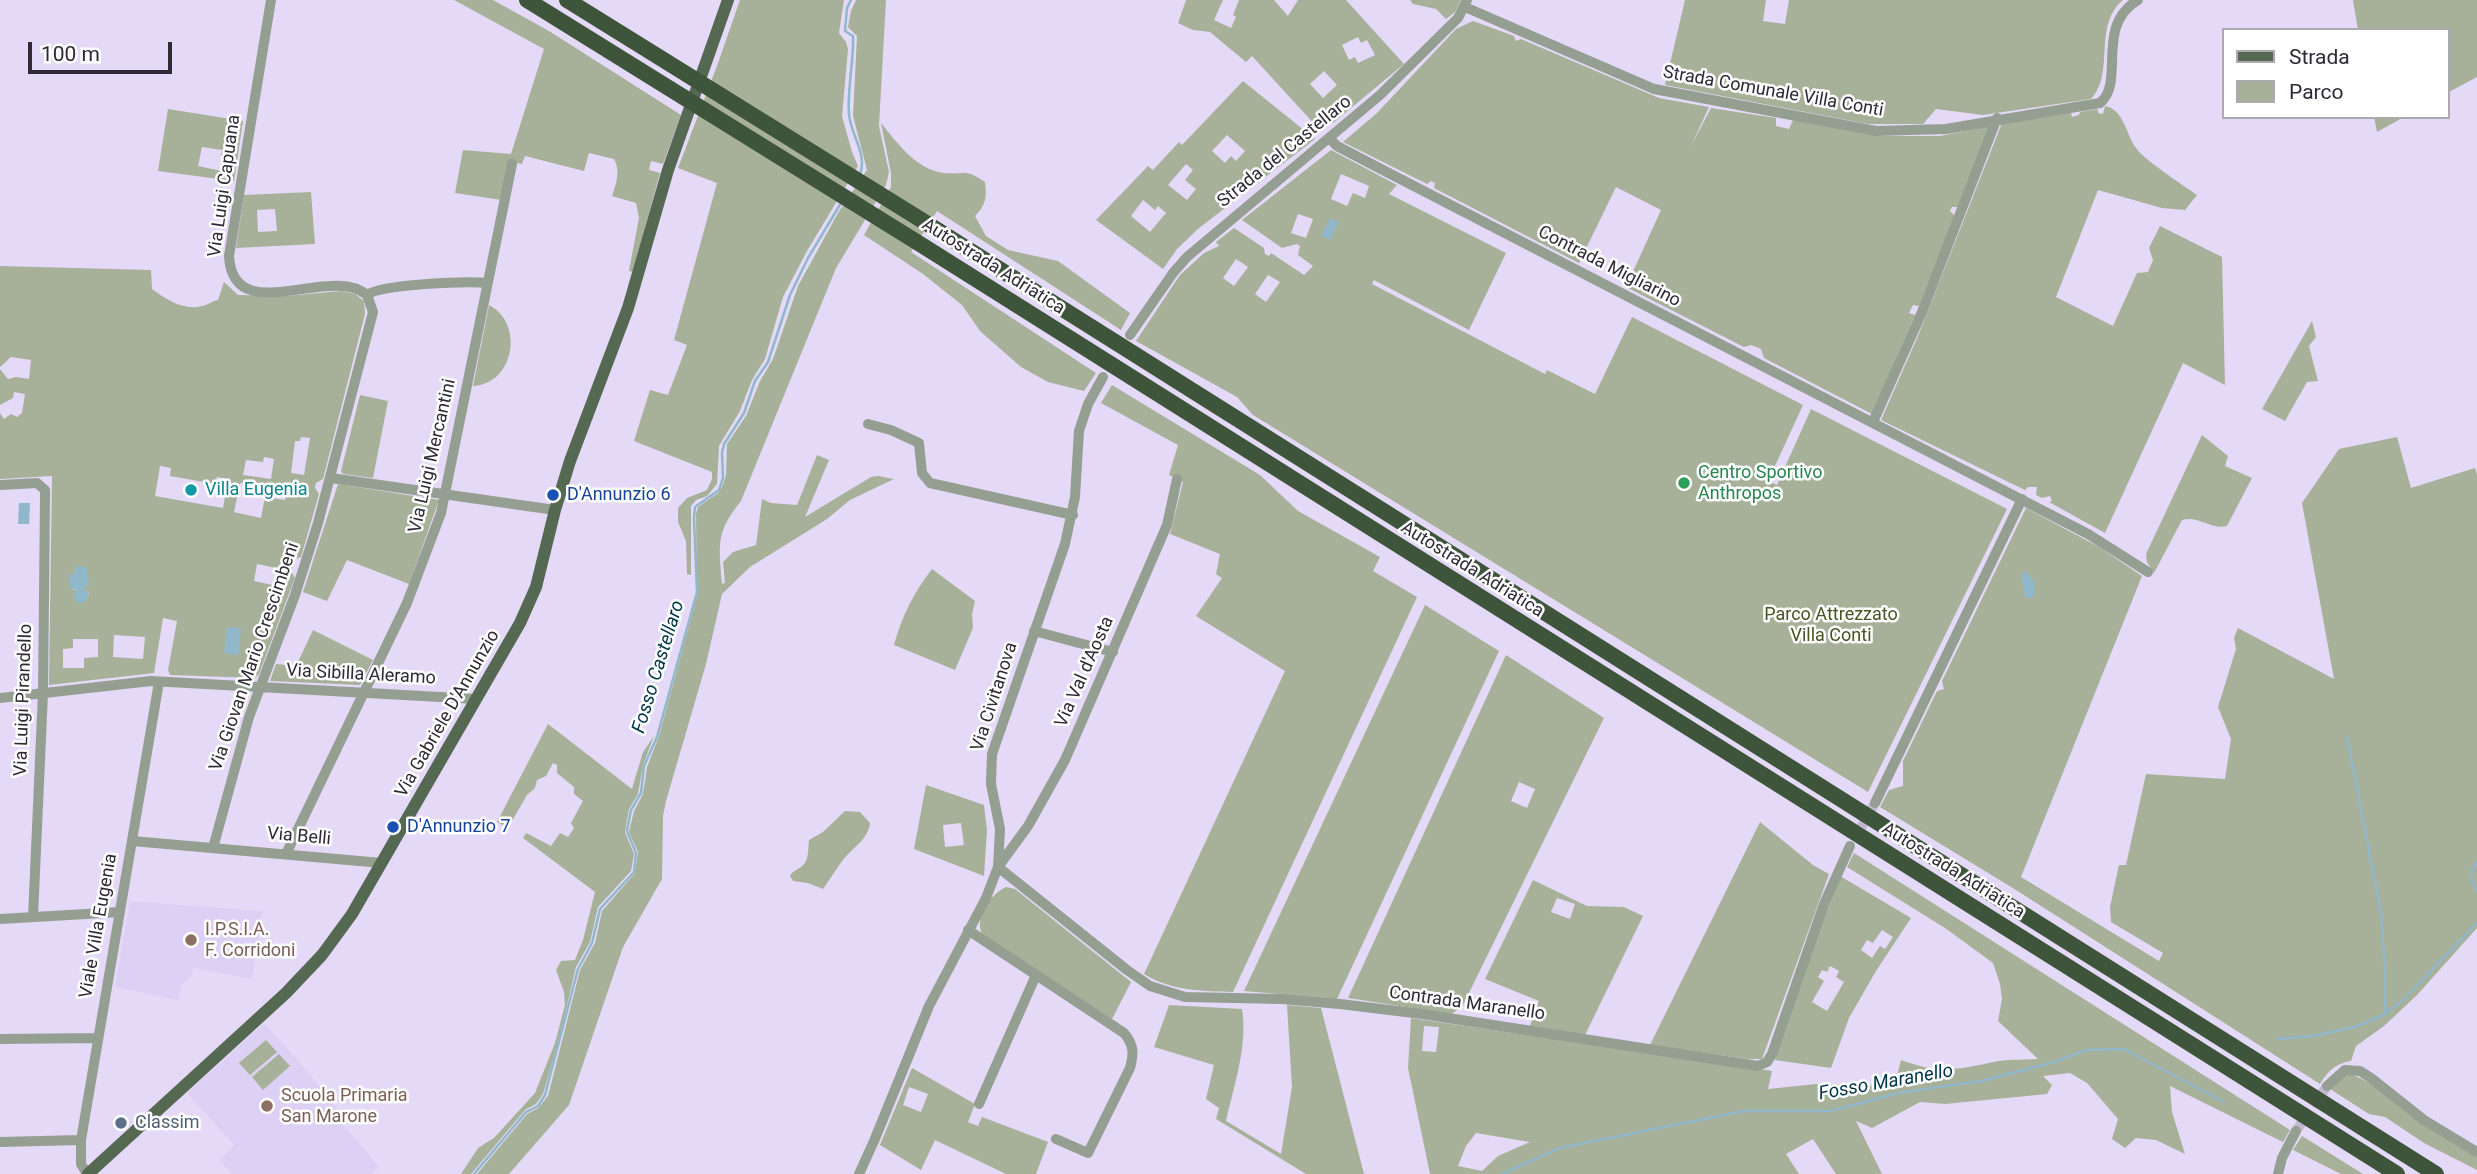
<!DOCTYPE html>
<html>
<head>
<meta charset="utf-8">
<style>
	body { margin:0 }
	#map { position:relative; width:2477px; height:1174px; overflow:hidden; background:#e4daf7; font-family:Roboto,sans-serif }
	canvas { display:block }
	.legend { position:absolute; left:2222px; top:28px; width:228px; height:91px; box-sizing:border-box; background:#fff; border:2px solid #abaaae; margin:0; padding:9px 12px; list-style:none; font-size:21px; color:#2e2a35 }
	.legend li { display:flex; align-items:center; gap:14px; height:35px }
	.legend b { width:35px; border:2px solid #abaaae }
	.scale { position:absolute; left:28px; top:42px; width:144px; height:32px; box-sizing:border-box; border:4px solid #2e2a35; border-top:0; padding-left:9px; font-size:21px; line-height:24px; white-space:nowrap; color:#2e2a35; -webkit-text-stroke:5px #fff; paint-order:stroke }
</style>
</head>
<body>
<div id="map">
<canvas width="2477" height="1174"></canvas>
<ul class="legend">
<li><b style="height:9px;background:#556852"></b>Strada</li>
<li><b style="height:19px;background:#a7b099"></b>Parco</li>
</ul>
<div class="scale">100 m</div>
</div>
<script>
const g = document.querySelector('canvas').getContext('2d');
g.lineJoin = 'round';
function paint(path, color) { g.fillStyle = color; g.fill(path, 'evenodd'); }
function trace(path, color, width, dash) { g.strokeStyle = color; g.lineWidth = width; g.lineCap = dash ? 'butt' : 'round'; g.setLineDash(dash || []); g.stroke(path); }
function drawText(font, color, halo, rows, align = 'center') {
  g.font = font + ' Roboto,sans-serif'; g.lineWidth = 5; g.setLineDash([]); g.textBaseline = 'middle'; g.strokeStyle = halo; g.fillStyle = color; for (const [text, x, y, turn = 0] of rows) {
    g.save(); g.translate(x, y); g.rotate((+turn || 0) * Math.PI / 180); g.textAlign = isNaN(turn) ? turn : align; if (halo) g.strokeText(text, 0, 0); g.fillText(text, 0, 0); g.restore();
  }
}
const built = new Path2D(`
	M 130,901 L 262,911 L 252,979 L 194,968 L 191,976 L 182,985 L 178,1000 L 115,987 Z
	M 264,1023 L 296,1058 L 347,1120 L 343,1124 L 379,1167 L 371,1174 L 232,1174 L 219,1160 L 234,1145 L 187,1093 Z`);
const green = new Path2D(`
	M 454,0 L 493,0 L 549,31 L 681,115 L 663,164 L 651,161 L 649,170 L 660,173 L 633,272 L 629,271 L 639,218 L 636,203 L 612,196 C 616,184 621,171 614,159 L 589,153 L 584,171 L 525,156 L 522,164 L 510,162 L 502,200 L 455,193 L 463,150 L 511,154 L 544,49 Z
	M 740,0 L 844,0 L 839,33 L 846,42 L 848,49 L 842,116 L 852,152 L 858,166 L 807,251 L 783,297 L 765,359 L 752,380 L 740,411 L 719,446 L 717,484 L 707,496 L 696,500 L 691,506 L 691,575 L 687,574 L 686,541 L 678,522 L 678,508 L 687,498 L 707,490 L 712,479 L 712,472 L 634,441 L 650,390 L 668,395 L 687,345 L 674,340 L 717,183 L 678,168 L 717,66 Z
	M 856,0 L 886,0 L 879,126 L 889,172 L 886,185 L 836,268 L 741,501 C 715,533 719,545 722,584 L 725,583 L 723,562 L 733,552 L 756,545 L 762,499 L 771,503 L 797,505 L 817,455 L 829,460 L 805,517 L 871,477 L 878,476 L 894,479 L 850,500 L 827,519 L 750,567 L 722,594 L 706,664 L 666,801 L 663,816 L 662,879 L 623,947 L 569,1105 L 509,1174 L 477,1174 L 527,1114 L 538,1108 L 548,1096 L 580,970 L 595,943 L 602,911 L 635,873 L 638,852 L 629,832 L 634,811 L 643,794 L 647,767 L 659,736 L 697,596 L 696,514 L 698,507 L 718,493 L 722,487 L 726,475 L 727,444 L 746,416 L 760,381 L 773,359 L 798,286 L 838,213 L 867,170 L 853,116 L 857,36 L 848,27 L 851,11 Z
	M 1186,0 L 1223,0 L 1214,20 L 1231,28 L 1236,17 L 1233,15 L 1239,0 L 1274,0 L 1288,16 L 1298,0 L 1346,0 L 1404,64 L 1333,123 L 1327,117 L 1317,127 L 1252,56 L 1246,62 L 1210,32 L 1193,30 L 1178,23 ZM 1358,37 L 1361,43 L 1367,40 L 1375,55 L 1358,63 L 1355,57 L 1349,60 L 1342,45 ZM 1324,71 L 1337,85 L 1323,98 L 1310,84 Z
	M 1410,0 L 1461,0 L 1455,12 L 1446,19 L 1436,9 L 1413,4 Z
	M 1685,0 L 1766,0 L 1763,21 L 1785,24 L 1789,0 L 2123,0 C 2092,26 2116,72 2091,99 L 1983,115 L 1936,109 L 1923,124 L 1868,124 L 1665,85 Z
	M 2353,0 L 2477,0 L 2477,77 L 2447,93 L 2447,30 L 2358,30 Z
	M 1473,21 L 1514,36 L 1516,41 L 1521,39 L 1659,98 L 1709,107 L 1691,146 L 1711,108 L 1776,118 L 1776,126 L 1789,129 L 1793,120 L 1879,136 L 1940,136 L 1990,126 L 1958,207 L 1952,207 L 1950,211 L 1955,216 L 1919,306 L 1913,305 L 1909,313 L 1915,315 L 1872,414 L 1764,358 L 1761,349 L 1751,345 L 1744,347 L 1626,287 L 1661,210 L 1616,187 L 1579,263 L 1434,188 L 1435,183 L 1431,181 L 1427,184 L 1343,142 L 1377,113 L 1456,29 Z
	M 1243,81 L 1315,139 L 1199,228 L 1177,249 L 1163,269 L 1096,220 L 1148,166 L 1153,170 L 1179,142 L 1182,145 ZM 1227,135 L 1245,151 L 1236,161 L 1231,156 L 1225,163 L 1212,151 ZM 1186,164 L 1193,170 L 1185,180 L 1196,189 L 1187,200 L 1168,185 ZM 1143,200 L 1155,210 L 1158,206 L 1166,213 L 1150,232 L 1131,216 Z
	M 2105,106 C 2124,109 2126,135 2136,148 C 2144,160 2183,185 2197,195 L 2185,210 L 2162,208 L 2098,190 L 2056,297 L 2113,326 L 2137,273 L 2148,272 L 2153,260 L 2149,248 L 2160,226 L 2222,257 L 2225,385 L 2183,363 L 2105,533 L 2049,502 L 2052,501 L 2050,496 L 2042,498 L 2036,495 L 2037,487 L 2028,487 L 2025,490 L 1881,420 L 1918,336 L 2002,123 L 2071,113 L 2072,117 L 2079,115 L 2080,112 L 2098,109 L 2098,113 L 2103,114 Z
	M 168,109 L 243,121 L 234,181 L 158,171 ZM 202,147 L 222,150 L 221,156 L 228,157 L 226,172 L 198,166 Z
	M 2374,117 L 2404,117 L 2377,132 Z
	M 881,123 C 897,143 917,170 944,173 C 966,175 965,168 985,182 C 987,197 986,205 975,216 L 986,236 L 1008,250 L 1058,261 L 1130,313 L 1121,330 L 937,211 L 911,252 L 1096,373 L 1084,391 L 1048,382 L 1021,367 L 980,331 L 962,305 L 923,274 L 864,235 L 891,187 L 891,173 Z
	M 1331,150 L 1397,185 L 1389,194 L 1506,253 L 1469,330 L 1374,280 L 1372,284 L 1545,374 L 1547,370 L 1595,394 L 1632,317 L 1803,405 L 1768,481 L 1777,485 L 1811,409 L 2007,509 L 1868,792 L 1253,415 L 1237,397 L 1136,341 L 1180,275 L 1204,253 L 1219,246 L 1216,242 L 1234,228 L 1264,248 L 1265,254 L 1269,256 L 1271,253 L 1304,275 L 1313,266 L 1298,255 L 1300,246 L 1297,244 L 1282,248 L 1242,220 ZM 1341,174 L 1369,186 L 1365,198 L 1353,193 L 1347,206 L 1331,199 ZM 1298,214 L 1313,219 L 1306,238 L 1291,233 ZM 1236,259 L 1248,267 L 1234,286 L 1223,278 ZM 1268,275 L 1280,282 L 1266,302 L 1255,294 Z
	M 311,192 L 315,244 L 236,248 L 244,195 ZM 275,209 L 277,231 L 258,232 L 257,210 Z
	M 0,266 L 151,270 L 152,289 C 166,299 183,311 202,306 C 208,305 212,301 218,300 L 224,282 L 238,295 L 287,296 L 341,291 L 355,294 L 364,301 L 365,314 L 323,479 L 316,483 L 315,488 L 319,494 L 301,557 L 295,559 L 291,571 L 295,578 L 259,674 L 255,678 L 170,675 L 168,670 L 177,621 L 163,618 L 154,673 L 49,685 L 52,476 L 0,479 L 0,413 L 4,419 L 11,414 L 17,417 L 22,413 L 25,394 L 14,392 L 13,398 L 0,405 L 0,369 L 8,379 L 16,377 L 29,379 L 31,360 L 11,357 L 0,367 ZM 301,437 L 310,438 L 304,475 L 291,473 L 295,441 L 300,441 ZM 264,457 L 274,459 L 271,479 L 243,475 L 246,460 L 263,462 ZM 160,466 L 171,468 L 170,476 L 215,484 L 217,477 L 228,479 L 223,508 L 155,496 ZM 240,483 L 287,492 L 285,500 L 265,497 L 261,518 L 234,512 ZM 257,564 L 281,569 L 277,586 L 254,581 ZM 75,570 L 82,590 L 89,592 L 88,596 L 74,599 L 77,590 L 71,589 ZM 114,635 L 145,637 L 143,659 L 113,657 ZM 73,639 L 98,639 L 98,657 L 84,658 L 84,668 L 63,668 L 63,649 L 73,648 Z
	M 489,305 C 525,324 514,384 473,386 Z
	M 2312,321 L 2316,337 L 2309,346 L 2318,381 L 2307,382 L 2285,421 L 2262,409 Z
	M 1112,385 L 1260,475 L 1298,511 L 1380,557 L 1373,571 L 1417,597 L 1233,992 C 1202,991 1171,991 1144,974 L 1285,671 L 1196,616 L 1222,578 L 1216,574 L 1220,554 L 1170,534 L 1183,482 L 1169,475 L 1178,445 L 1101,403 Z
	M 360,395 L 388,401 L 373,478 L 343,474 L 341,471 Z
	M 2202,435 L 2228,456 L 2225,466 L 2252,478 L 2227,526 C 2211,530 2198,515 2182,520 L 2154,573 L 2147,562 L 2146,554 Z
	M 2397,437 L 2411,488 L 2475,468 L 2477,475 L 2477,928 L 2417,995 L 2384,1026 L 2356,1046 L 2351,1061 C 2335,1064 2329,1070 2320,1084 L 2016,890 L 1880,807 L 1889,790 L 1903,786 L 1903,761 L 1937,691 L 1944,689 L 1942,681 L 2026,508 L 2099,547 L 2142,576 L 2021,877 L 2159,961 L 2163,953 L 2111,922 L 2110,907 L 2119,865 L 2126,865 L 2146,774 L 2225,779 L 2231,739 L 2218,707 L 2236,649 L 2234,638 L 2238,628 L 2334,679 L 2302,503 L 2339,449 Z
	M 338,484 L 439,500 L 409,584 L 347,560 L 327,601 L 303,592 Z
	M 932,569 L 975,601 L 972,614 L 973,628 L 955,670 L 894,645 C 902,616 914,592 932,569 Z
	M 1425,605 L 1499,651 L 1337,999 L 1244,991 Z
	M 313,630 L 373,660 L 360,685 L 270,681 L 276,664 L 296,666 Z
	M 1506,655 L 1604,718 L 1462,1007 L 1451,1014 L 1348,998 ZM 1519,782 L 1535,789 L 1527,808 L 1511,801 Z
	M 548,724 L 632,789 L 643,752 L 654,736 L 643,765 L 638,794 L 629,809 L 625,832 L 634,854 L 631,871 L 598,907 L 590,942 L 576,967 L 558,1043 L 543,1094 L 536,1104 L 525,1110 L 471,1174 L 461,1174 L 478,1148 L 494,1138 L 535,1093 L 555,1043 L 565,1005 L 564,992 L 556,970 L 561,961 L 575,960 L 583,940 L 595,892 L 523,838 L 526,833 L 551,846 L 560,833 L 568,837 L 574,828 L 571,823 L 583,801 L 574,794 L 574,787 L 557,773 L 557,765 L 553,763 L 546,776 L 537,780 L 535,788 L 527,795 L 508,828 L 497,822 Z
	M 926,785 L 984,805 L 987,830 L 984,876 L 914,849 ZM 961,823 L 964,845 L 945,847 L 943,825 Z
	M 845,811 L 860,812 L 870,823 C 868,840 853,847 843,860 C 836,869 830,879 823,889 L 808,883 L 793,881 L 790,876 C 794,869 799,870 804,864 C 809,858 808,847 809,840 L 823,832 Z
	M 1760,822 L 1813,865 L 1829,874 L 1762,1059 L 1747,1059 L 1650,1045 Z
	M 1854,853 L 2290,1130 L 2283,1142 L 2170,1086 L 2172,1112 L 2185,1154 L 2156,1140 L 2136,1138 L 2125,1148 L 2112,1139 L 2118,1119 L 2087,1083 L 2070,1073 L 2043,1076 L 2052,1085 L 2047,1094 L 1945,1104 L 1920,1102 L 1872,1128 L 1856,1121 L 1882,1174 L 1836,1174 L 1813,1139 L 1786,1154 L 1799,1174 L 1430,1174 L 1408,1068 L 1411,1018 L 1772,1071 L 1768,1089 L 1816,1084 L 1883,1086 L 1897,1076 L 1901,1060 C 1941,1075 1959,1069 1999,1061 C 2011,1059 2025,1060 2038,1059 L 1998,1021 L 2002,999 L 2000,984 L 1993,963 L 1945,928 L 1847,867 ZM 1424,1026 L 1439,1027 L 1436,1052 L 1422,1051 ZM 1476,1133 L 1530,1142 L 1498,1156 L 1482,1171 L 1458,1166 L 1466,1146 Z
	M 1840,876 L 1911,918 L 1876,971 L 1849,1018 L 1831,1068 L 1775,1060 L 1802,976 ZM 1882,930 L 1893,937 L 1885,949 L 1880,946 L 1872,958 L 1861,950 L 1867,940 L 1873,943 ZM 1830,966 L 1839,971 L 1836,977 L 1844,982 L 1827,1011 L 1812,1002 L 1824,981 L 1818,977 L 1822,970 L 1827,972 Z
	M 1533,880 L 1587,906 L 1624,907 L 1643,916 L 1585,1035 L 1530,1026 L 1539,1001 L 1485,979 ZM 1557,898 L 1575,904 L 1570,919 L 1551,912 Z
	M 1006,887 L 1015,889 L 1131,982 L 1112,1019 L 983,936 C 973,919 990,894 1006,887 Z
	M 1169,1005 L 1242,1009 C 1248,1046 1234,1085 1226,1121 L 1281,1154 L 1292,1087 L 1287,1005 L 1321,1008 L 1364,1174 L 1306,1174 L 1216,1119 L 1219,1108 L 1206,1099 L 1214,1065 L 1154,1047 Z
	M 266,1040 L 277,1052 L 250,1075 L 239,1063 Z
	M 279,1054 L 290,1066 L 263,1090 L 252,1077 Z
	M 912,1068 L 975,1104 L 968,1122 L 978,1126 L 982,1117 L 1048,1142 L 1036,1174 L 1006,1174 L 935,1140 L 921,1170 L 880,1145 ZM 909,1087 L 928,1094 L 921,1112 L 903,1105 Z
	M 2351,1074 L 2368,1082 L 2477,1156 L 2477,1170 L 2424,1143 L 2385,1117 L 2369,1114 L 2330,1089 L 2343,1076 Z
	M 2302,1136 L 2363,1174 L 2341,1174 L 2293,1150 Z`);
const water = new Path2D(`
	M 1330,218 L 1339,222 L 1330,240 L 1321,236 Z
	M 19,503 L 30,503 L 29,524 L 18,524 Z
	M 80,566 L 87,568 L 89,584 L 83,590 L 89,592 L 85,602 L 79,604 L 74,599 L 76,589 L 70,589 L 69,575 L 74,574 L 76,567 Z
	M 2025,571 L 2035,582 L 2034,595 L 2031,598 L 2026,598 L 2025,596 L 2021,576 Z
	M 227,627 L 241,628 L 239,655 L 224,653 Z`);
const stream = new Path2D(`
	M 851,0 L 847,8 L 845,31 L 853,36 C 854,62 847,89 849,114 C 850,133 868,155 860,174
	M 2347,736 L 2381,913 L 2385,969 L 2385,1014
	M 2477,862 C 2468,874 2470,879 2477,891
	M 2277,1039 L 2313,1036 L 2355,1027 L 2385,1014 L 2403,1000 L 2477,923
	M 474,1174 L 526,1112 L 538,1106 L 545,1095 L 578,969 L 592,943 L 600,909 L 634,872 L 636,853 L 627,831 L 631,810 L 641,793 L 644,766 L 657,737 L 697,592 L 694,518 L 695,507 L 719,490 L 723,478 L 722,453 L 724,444 L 744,413 L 755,381 L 768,362 L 790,295 L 808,258 L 841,203
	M 1502,1174 L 1560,1148 L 1744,1111 L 1830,1111 L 1899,1093 L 1981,1081 L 2051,1063 L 2087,1050 L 2124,1049 L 2224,1102`);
const minorTunnel = new Path2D(`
	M 1854,840 L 1875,803
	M 2296,1131 L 2327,1086`);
const minor = new Path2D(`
	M 1465,7 L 1654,89 L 1876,131 L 1946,129 L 2100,103 C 2126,82 2094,26 2138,0
	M 1330,139 L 1337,146 L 1379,168 L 2088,534 L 2148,572
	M 367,295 C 380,284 468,281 488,283
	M 1130,335 L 1173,273 L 1187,257 L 1380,95 L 1458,18 L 1467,0
	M 1873,422 L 1922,312 L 1997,118
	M 868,424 L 891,430 L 919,443 L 922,473 L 930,483 L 1073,515
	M 331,478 L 555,510
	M 0,485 L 37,483 L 45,490 L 45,495 L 43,693 L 33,917
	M 1034,631 L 1113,652
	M 0,698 L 151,681 L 476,699
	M 1875,803 L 2022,499
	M 132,841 L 382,863
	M 213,848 L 249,717 L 295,595 L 318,523 L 373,312 L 367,295 C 331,263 233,330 229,256 L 271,0
	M 286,854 L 407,603 L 441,513 L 512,164
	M 998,867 L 1127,970 L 1150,986 L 1185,997 L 1282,999 L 1340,1004 L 1422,1014 L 1758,1066 L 1767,1062 L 1772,1054 L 1824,904 L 1850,846
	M 998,867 L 1028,826 L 1065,760 L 1167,525 L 1177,479
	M 0,919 L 120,912
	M 968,930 L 1124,1033 C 1134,1045 1134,1053 1130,1068 L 1088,1153 L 1056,1139
	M 0,1039 L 98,1038
	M 2327,1086 L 2345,1070 L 2360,1071 L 2371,1078 L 2424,1120 L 2477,1152
	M 979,1104 L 1036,975
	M 0,1142 L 81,1140
	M 87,1174 L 81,1164 L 81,1140 L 159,682
	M 859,1174 L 874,1141 L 929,1006 L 986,898 L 998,867 L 1000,829 L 991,784 L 992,754 L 1065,544 L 1075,497 L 1079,431 L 1088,404 L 1103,377
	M 2278,1174 L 2282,1158 L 2296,1131`);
const major = new Path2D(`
	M 88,1174 L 286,993 L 322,955 L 352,914 L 520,623 L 536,587 L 555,510 L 570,461 L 628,308 L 668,170 L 728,0`);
const highway = new Path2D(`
	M 527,0 L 920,244 L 2397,1174
	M 567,0 L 931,226 L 2436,1174`);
const markers = [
	[1684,483,7,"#2e9e5b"],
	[191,490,7,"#0f9aa8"],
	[553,495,7,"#1a4fb4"],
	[393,827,7,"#1a4fb4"],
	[191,940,7,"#8d6e63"],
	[267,1106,7,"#8d6e63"],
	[121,1123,7,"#5c6f8a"]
];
const streetNames = [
	["Strada Comunale Villa Conti",1773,92,10],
	["Strada del Castellaro",1285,152,-39],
	["Via Luigi Capuana",225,186,-82],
	["Autostrada Adriatica",993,267,32],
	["Contrada Migliarino",1609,267,27],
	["Via Luigi Mercantini",433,456,-77],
	["Autostrada Adriatica",1472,570,32],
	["Via Giovan Mario Crescimbeni",255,657,-71],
	["Via Val d'Aosta",1085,672,-66],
	["Via Sibilla Aleramo",361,675,3],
	["Via Civitanova",995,697,-72],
	["Via Luigi Pirandello",24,700,-88],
	["Via Gabriele D'Annunzio",448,714,-60],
	["Via Belli",299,837,5],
	["Autostrada Adriatica",1953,871,32],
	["Viale Villa Eugenia",99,926,-80],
	["Contrada Maranello",1467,1004,8]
];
const leisureNames = [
	["Centro Sportivo",1698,473],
	["Anthropos",1698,494]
];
const cultureNames = [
	["Villa Eugenia",205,490]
];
const transitNames = [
	["D'Annunzio 6",567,495],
	["D'Annunzio 7",407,827]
];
const parkNames = [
	["Parco Attrezzato",1831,615],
	["Villa Conti",1831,636]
];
const educationNames = [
	["I.P.S.I.A.",205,930],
	["F. Corridoni",205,951],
	["Scuola Primaria",281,1096],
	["San Marone",281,1117]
];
const serviceNames = [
	["Classim",135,1123]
];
const waterNames = [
	["Fosso Castellaro",659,667,-73],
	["Fosso Maranello",1886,1083,-10]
];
paint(built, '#dcd0f4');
paint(green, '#a7b099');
paint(water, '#91b7ca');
trace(stream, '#91b7ca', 2.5);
trace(minorTunnel, '#c0b7d0', 10, [10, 5]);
trace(minor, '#949e91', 10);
trace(major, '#556852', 12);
trace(highway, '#3f553b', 16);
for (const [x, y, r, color] of markers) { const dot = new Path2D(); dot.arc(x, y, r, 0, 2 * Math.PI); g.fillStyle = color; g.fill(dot); trace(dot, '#fff', 2.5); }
drawText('18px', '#2e2a35', '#fff', streetNames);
drawText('18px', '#27864d', '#fff', leisureNames, 'left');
drawText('18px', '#0d838f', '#fff', cultureNames, 'left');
drawText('18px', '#164399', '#fff', transitNames, 'left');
drawText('18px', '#445622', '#fff', parkNames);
drawText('18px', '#785e54', '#fff', educationNames, 'left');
drawText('18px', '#4e5e75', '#fff', serviceNames, 'left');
drawText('italic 19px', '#00364a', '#fff', waterNames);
</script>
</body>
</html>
